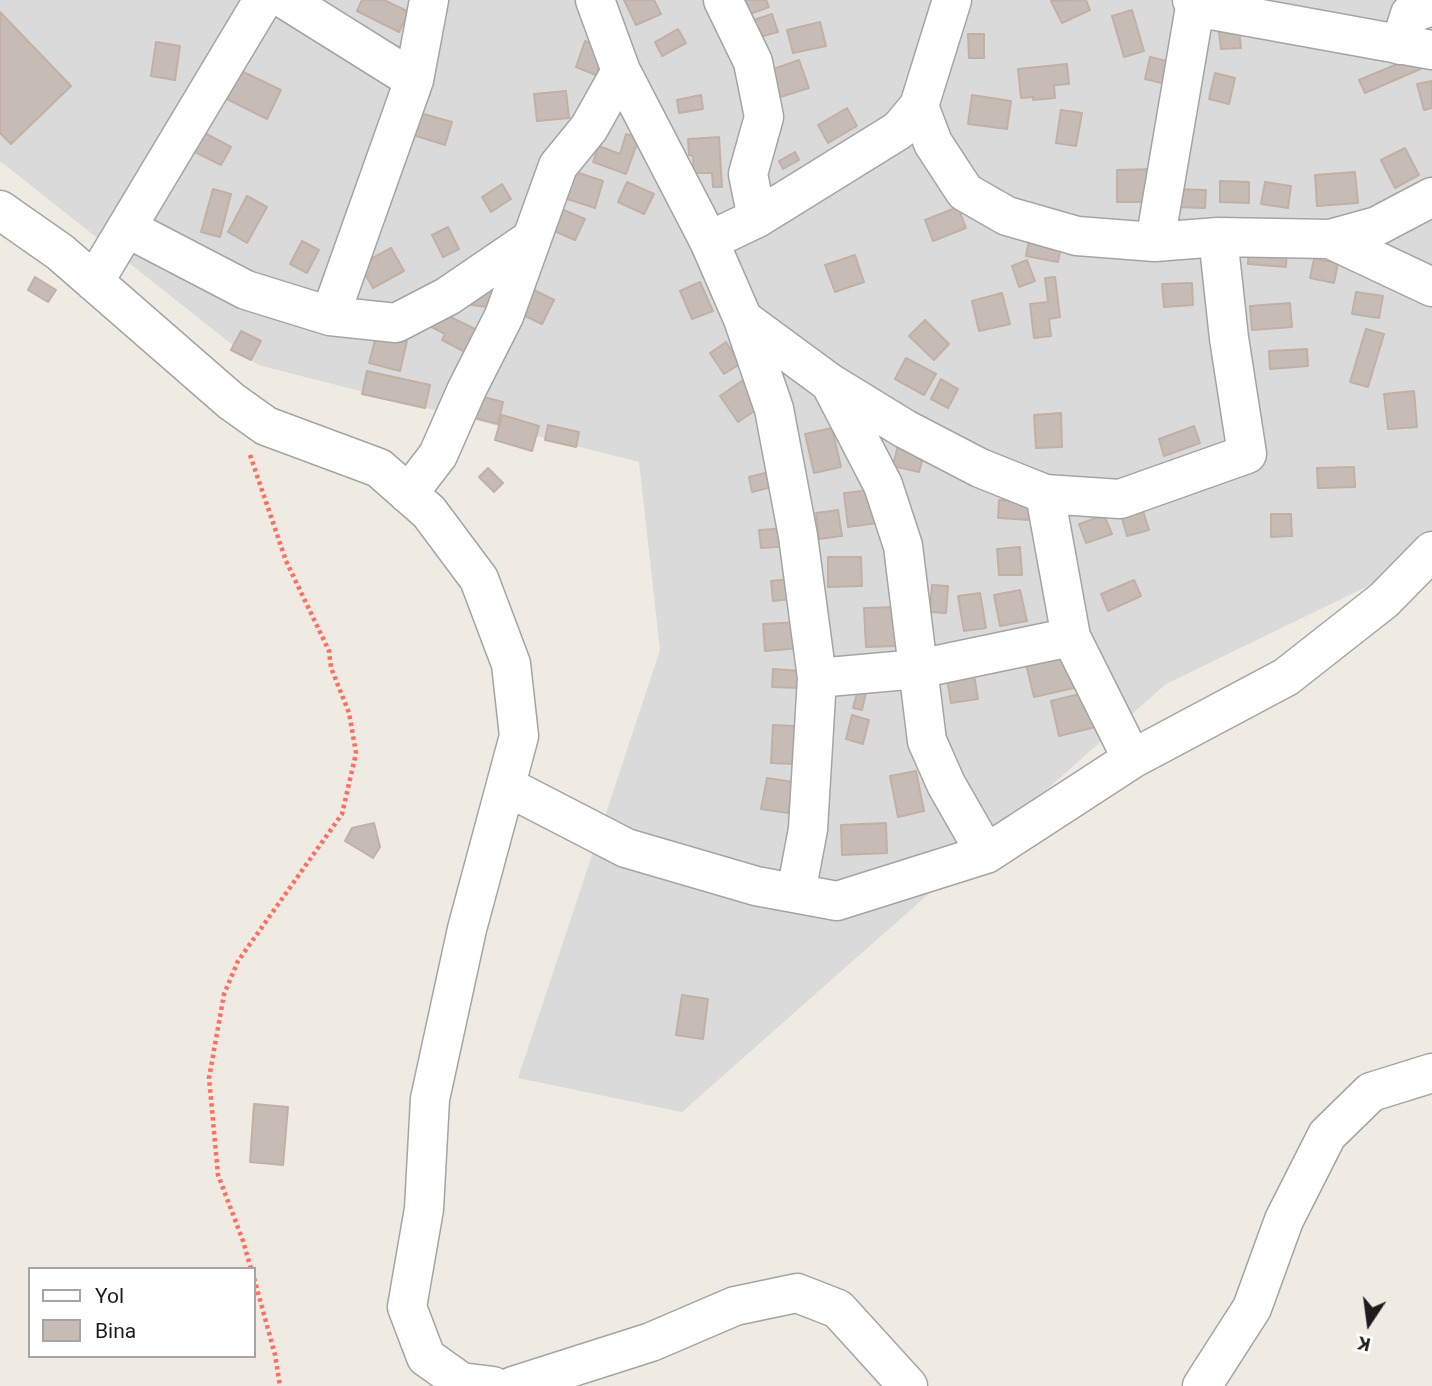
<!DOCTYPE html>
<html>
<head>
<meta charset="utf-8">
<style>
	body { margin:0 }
	#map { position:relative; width:1432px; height:1386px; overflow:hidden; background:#efeae2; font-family:Roboto,sans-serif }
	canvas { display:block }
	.legend { position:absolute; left:28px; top:1267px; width:228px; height:91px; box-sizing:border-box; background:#fff; border:2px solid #a5a5a5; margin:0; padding:9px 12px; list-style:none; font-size:21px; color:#1d1d1d }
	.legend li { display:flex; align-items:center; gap:14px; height:35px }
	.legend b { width:35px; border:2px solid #a5a5a5 }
	.north { position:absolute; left:1334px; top:1288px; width:70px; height:70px; -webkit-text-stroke:5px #fff; paint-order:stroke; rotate:193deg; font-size:19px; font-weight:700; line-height:28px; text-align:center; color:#1d1d1d }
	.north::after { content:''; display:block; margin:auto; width:24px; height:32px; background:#1d1d1d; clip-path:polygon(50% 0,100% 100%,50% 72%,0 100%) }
</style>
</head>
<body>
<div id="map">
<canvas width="1432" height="1386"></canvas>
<ul class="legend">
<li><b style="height:9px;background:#fff"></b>Yol</li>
<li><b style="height:19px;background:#c7bcb5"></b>Bina</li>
</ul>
<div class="north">K</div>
</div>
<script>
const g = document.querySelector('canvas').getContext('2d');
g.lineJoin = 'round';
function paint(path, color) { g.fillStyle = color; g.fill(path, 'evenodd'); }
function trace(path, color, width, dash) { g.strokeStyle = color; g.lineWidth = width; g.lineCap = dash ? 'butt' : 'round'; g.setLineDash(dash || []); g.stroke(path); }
const residential = new Path2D(`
	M 0,0 L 1432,0 L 1432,555 L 1166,684 L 682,1112 L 518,1078 L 660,650 L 639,462 L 258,365 L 0,161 Z`);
const building = new Path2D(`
	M 362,0 L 384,0 L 409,12 L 399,32 L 357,11 Z
	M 624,0 L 654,0 L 661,14 L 636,25 Z
	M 745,0 L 766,0 L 769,7 L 750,14 Z
	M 1086,0 L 1090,10 L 1062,23 L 1051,1 Z
	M 1132,10 L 1144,51 L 1124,57 L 1112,16 Z
	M 0,12 L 71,86 L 11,144 L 0,133 Z
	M 772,14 L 778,32 L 756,38 L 751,21 Z
	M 1238,21 L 1241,48 L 1221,49 L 1218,23 Z
	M 820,22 L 826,46 L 793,53 L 787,30 Z
	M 678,29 L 686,43 L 662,56 L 655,42 Z
	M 968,34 L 984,34 L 984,58 L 969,58 Z
	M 585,41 L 606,48 L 596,75 L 576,67 Z
	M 156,42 L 180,46 L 175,80 L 151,76 Z
	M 1419,55 L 1425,67 L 1365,93 L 1359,80 Z
	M 1150,57 L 1179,64 L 1174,86 L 1145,79 Z
	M 799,60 L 809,88 L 774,99 L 765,72 Z
	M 1067,64 L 1069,84 L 1054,85 L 1055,98 L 1033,100 L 1033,97 L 1021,98 L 1018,69 Z
	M 233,67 L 281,90 L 267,119 L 219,95 Z
	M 1215,73 L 1235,78 L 1229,104 L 1209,99 Z
	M 1432,81 L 1432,108 L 1424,110 L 1417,84 Z
	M 566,91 L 569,118 L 537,121 L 534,94 Z
	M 701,95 L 703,109 L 679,113 L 677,100 Z
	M 972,95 L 1011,101 L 1007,129 L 968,124 Z
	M 847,108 L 857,126 L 828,143 L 818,125 Z
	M 1061,110 L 1082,113 L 1076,146 L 1056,143 Z
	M 420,113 L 452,122 L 445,145 L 413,135 Z
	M 199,130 L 231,147 L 221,165 L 189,149 Z
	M 626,134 L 639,138 L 626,174 L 593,162 L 599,146 L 620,154 Z
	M 719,137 L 722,187 L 713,187 L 712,173 L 694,173 L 693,156 L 689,155 L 688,139 Z
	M 1405,148 L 1419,175 L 1395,188 L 1381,160 Z
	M 795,152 L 799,160 L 783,169 L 779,161 Z
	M 1156,169 L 1156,202 L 1117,202 L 1117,170 Z
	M 570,170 L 603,181 L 595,208 L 561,197 Z
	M 1355,172 L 1358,203 L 1317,206 L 1315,175 Z
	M 1220,181 L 1249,182 L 1249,203 L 1220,202 Z
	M 627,182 L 654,194 L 644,214 L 618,202 Z
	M 1265,182 L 1291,186 L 1288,208 L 1261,204 Z
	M 502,184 L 511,199 L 491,212 L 482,197 Z
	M 213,189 L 231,194 L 220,237 L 201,232 Z
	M 1175,189 L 1206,190 L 1205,208 L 1175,207 Z
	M 247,196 L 267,207 L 247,243 L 228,232 Z
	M 554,206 L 585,219 L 575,240 L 545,227 Z
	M 958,207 L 966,228 L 933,241 L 925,220 Z
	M 448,227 L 459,249 L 443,257 L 432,235 Z
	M 1030,234 L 1062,240 L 1058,262 L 1026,256 Z
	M 302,241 L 319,250 L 307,273 L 290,264 Z
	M 1249,244 L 1287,247 L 1286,267 L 1248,264 Z
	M 391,248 L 404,271 L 373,288 L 360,265 Z
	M 855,255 L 864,282 L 835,292 L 825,265 Z
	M 1314,259 L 1338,263 L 1334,283 L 1310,278 Z
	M 1027,260 L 1035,281 L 1019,287 L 1012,266 Z
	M 35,277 L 56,290 L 48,302 L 28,290 Z
	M 1055,277 L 1060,317 L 1049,319 L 1051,336 L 1034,338 L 1030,304 L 1048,302 L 1045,278 Z
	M 700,282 L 713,311 L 692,319 L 680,291 Z
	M 1192,283 L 1193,305 L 1164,307 L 1162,284 Z
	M 473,287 L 499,289 L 496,308 L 463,304 Z
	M 532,289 L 554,300 L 542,324 L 521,314 Z
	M 1356,292 L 1383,296 L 1379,318 L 1352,314 Z
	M 1002,293 L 1010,324 L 979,331 L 972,301 Z
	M 1290,303 L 1292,327 L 1252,330 L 1250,306 Z
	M 436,310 L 479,331 L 467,353 L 442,340 L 445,334 L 428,325 Z
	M 925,320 L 949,344 L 934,360 L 909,336 Z
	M 1366,329 L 1384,334 L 1368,387 L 1350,382 Z
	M 241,331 L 261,341 L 251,360 L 231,350 Z
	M 377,333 L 407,341 L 400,371 L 369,363 Z
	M 726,342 L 740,364 L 724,374 L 710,353 Z
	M 1307,349 L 1308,366 L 1270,369 L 1269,351 Z
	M 906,358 L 936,374 L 924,395 L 895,379 Z
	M 367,371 L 430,385 L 425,408 L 362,394 Z
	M 941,379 L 958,389 L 948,408 L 931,399 Z
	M 743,380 L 762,406 L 738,422 L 720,396 Z
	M 1414,391 L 1417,427 L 1388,429 L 1384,394 Z
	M 468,393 L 503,402 L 498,424 L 463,415 Z
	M 1061,413 L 1062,447 L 1036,448 L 1034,415 Z
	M 502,415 L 539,426 L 532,451 L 495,440 Z
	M 548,425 L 579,432 L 576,447 L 545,440 Z
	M 1194,426 L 1200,443 L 1164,456 L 1159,439 Z
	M 832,428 L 841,467 L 814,473 L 805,434 Z
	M 900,437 L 927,443 L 919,472 L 893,466 Z
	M 1354,467 L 1355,487 L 1318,488 L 1317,468 Z
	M 488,468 L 503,483 L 494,492 L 479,477 Z
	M 777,470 L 780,485 L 752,492 L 749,477 Z
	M 873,490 L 877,523 L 848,527 L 844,493 Z
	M 999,500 L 1030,502 L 1030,520 L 998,518 Z
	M 1140,501 L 1149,530 L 1127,536 L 1119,507 Z
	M 838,510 L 842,536 L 819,539 L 816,513 Z
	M 1271,514 L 1291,514 L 1292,536 L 1271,537 Z
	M 1104,515 L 1112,534 L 1086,543 L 1079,524 Z
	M 788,528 L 790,546 L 761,548 L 759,530 Z
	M 1020,547 L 1022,575 L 999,575 L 997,549 Z
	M 828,557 L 861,557 L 862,586 L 828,587 Z
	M 799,578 L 801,598 L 773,601 L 771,581 Z
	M 1134,580 L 1141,596 L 1108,611 L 1101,594 Z
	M 932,585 L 948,586 L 946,613 L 930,612 Z
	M 1020,590 L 1027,621 L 1000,626 L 994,595 Z
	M 980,593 L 986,628 L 964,631 L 958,596 Z
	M 896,607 L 899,646 L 866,647 L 864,608 Z
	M 799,622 L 801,648 L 765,651 L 763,624 Z
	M 1070,654 L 1078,687 L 1034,697 L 1026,664 Z
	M 773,669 L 802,671 L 802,688 L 772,687 Z
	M 974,675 L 978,699 L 951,703 L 947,679 Z
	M 860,682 L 868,684 L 862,710 L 853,708 Z
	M 1088,692 L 1096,727 L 1059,736 L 1051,701 Z
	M 852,715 L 869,720 L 863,744 L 846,739 Z
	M 773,725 L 795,726 L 794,764 L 771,763 Z
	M 916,771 L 924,811 L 898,817 L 890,776 Z
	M 767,778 L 793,782 L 788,813 L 761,809 Z
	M 374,823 L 380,847 L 373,858 L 345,841 L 352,828 Z
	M 886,823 L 887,853 L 842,855 L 841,825 Z
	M 682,995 L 708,999 L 703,1039 L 676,1035 Z
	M 254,1104 L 288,1107 L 283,1165 L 250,1162 Z`);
const path = new Path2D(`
	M 250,455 L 286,561 L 329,651 L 331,668 L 349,713 L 356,753 L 342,814 L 238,961 L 224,994 L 209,1078 L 218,1175 L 243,1241 L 251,1269
	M 254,1278 L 275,1355 L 280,1386`);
const minor = new Path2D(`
	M 286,0 L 414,80
	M 595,0 L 621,71 L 709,241 L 743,319 L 774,409 L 798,536 L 817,678 L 808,829 L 796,893
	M 723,0 L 753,62 L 764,117 L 748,174 L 757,218
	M 1195,7 L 1432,50
	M 1400,45 L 1410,14 L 1432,6
	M 919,106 L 933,143 L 965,192 L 1007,216 L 1077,236 L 1155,242 L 1218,237 L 1330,239 L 1377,226 L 1432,197
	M 0,210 L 60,252 L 231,401 L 266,426 L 379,468 L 429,512 L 479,579 L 511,664 L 519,736 L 467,929 L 430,1099 L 424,1209 L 407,1307 L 426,1357 L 461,1382 L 493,1386
	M 127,228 L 246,290 L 330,316 L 396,323 L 448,296 L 530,240
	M 1330,239 L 1432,287
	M 709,241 L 757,218 L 899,130 L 919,106 L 952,0
	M 1155,242 L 1195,7 L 1192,0
	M 94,282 L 263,0
	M 330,316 L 414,80 L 429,0
	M 743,319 L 830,383 L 905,429 L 980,468 L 1045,494 L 1120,499 L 1247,454 L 1229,338 L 1218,237
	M 830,383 L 883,485 L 903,546 L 927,741 L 946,784 L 986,854
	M 408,494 L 438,455 L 467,389 L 504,316 L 558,166 L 589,128 L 621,71
	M 1071,637 L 1132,759
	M 817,678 L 918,669 L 1071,637 L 1045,494
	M 506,786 L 626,848 L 756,886 L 837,901 L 986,854 L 1132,759 L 1286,677 L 1384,600 L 1432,551
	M 513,1386 L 651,1342 L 735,1306 L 797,1293 L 838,1309 L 908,1386
	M 1202,1386 L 1252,1308 L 1284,1220 L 1327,1135 L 1371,1092 L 1432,1073`);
paint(residential, '#dbdada');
paint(building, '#c7bcb5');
trace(building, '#c1b0a3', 2);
trace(minor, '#a4a4a4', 41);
trace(path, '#ff6e63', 4.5, [3.5, 3.5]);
trace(minor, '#fff', 38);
</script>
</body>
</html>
